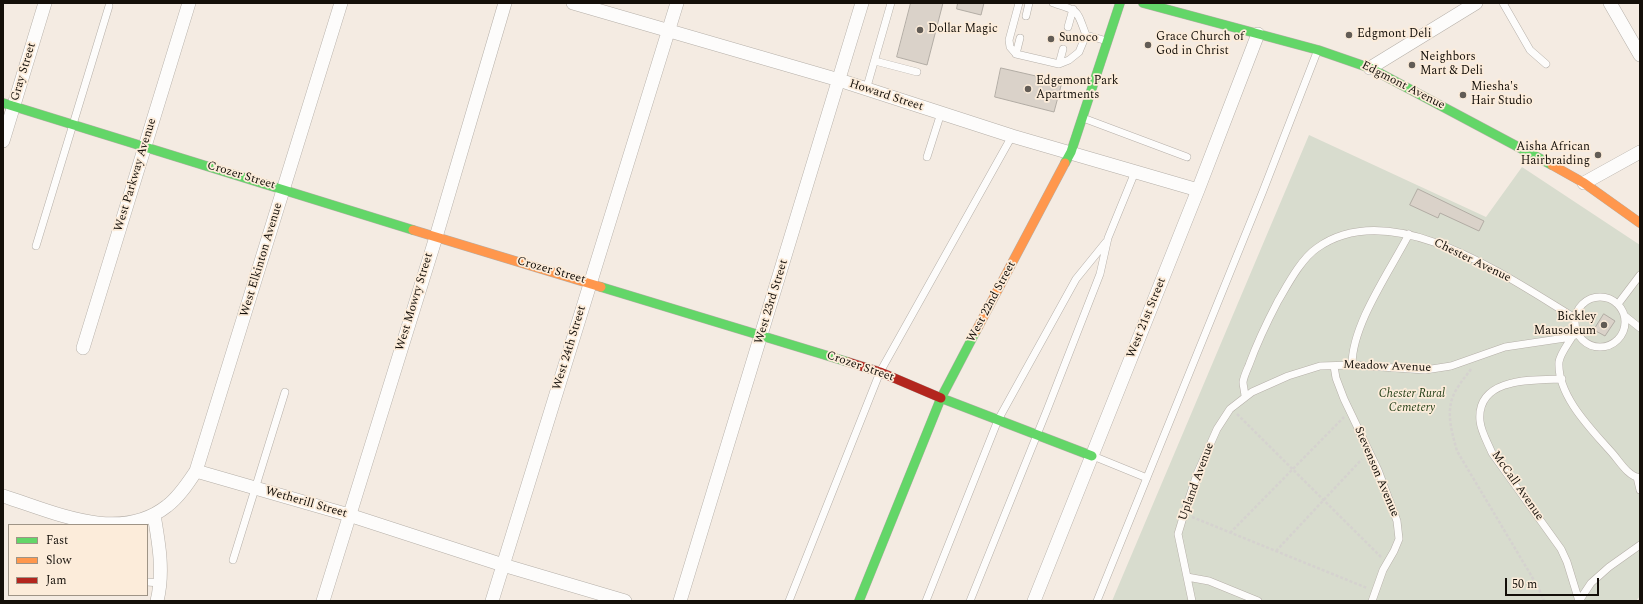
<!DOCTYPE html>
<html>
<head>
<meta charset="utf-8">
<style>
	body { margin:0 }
	#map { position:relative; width:1643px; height:604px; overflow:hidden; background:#f4ebe2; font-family:Spectral,serif }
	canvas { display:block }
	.frame { position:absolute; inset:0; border:4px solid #140f09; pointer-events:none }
	.legend { position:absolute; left:8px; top:524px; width:140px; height:72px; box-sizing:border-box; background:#fcecda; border:1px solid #9f9486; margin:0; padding:5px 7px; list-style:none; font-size:12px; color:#140f09 }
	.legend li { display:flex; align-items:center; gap:8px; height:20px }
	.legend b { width:20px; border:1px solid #9f9486 }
	.scale { position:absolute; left:1505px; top:578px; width:94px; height:18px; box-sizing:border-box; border:2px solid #140f09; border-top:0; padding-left:5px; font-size:12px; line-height:14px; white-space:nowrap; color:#140f09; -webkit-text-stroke:3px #fcecda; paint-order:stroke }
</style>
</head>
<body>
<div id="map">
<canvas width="1643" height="604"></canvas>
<div class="frame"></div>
<ul class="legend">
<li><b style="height:5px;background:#63d668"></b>Fast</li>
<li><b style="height:5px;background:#ff974d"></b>Slow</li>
<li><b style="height:5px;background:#b3261e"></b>Jam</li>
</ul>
<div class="scale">50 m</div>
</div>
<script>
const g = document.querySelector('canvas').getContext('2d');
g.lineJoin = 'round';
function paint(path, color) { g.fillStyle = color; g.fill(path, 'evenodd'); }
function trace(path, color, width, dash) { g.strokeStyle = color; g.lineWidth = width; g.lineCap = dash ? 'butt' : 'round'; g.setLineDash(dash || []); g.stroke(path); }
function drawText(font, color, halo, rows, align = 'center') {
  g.font = font + ' Spectral,serif'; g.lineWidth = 3.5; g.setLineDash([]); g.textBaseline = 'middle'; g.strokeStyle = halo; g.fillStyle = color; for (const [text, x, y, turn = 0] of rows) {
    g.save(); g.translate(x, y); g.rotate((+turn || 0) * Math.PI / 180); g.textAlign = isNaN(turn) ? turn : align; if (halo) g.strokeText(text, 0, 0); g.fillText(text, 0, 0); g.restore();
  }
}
const green = new Path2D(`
	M 1309,135 L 1486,217 L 1522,167 L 1640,245 L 1640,596 L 1636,601 L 1112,601 Z`);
const building = new Path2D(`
	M 911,3 L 943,3 L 927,65 L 897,57 Z
	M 958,3 L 984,3 L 981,15 L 957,9 Z
	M 1001,68 L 1062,82 L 1054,112 L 995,97 Z
	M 1418,189 L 1484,221 L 1479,231 L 1440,213 L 1438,218 L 1410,205 Z
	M 1604,314 L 1615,321 L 1605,336 L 1594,330 Z`);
const path = new Path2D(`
	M 1471,369 C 1467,375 1462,380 1458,387 C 1444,407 1451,429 1457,451 L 1538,587 L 1544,601
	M 1237,414 L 1381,557
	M 1192,517 L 1367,588
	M 1230,533 L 1344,417
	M 1276,551 L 1362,459`);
const lane = new Path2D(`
	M 1053,3 C 1080,11 1076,9 1086,35 L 1107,41
	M 1503,3 L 1530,50 L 1546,64
	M 1026,16 L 1029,3
	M 1068,27 L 1073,9
	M 1020,38 L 1016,54 L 1059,64 L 1069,60 L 1079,52 L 1086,35
	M 1016,54 L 1010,47 L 1009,40 L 1019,3
	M 875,61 L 917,72
	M 1059,64 L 1063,49
	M 866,90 L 891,3
	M 1083,118 L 1187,157
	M 927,157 L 941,113
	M 36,246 L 109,6
	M1575 322a25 25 0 1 1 50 0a25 25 0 1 1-50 0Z
	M 1618,304 L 1640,275
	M 1625,316 L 1640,328
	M 1572,337 C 1568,344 1560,354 1559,362 C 1557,396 1592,430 1613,454 C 1620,462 1628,476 1640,478
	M 1352,365 C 1352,324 1390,271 1409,234
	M 1334,366 L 1336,378 L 1344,399 L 1378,470 L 1397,521 L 1399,539 L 1394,551 L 1383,570 L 1372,601
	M 1562,379 C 1533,380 1476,377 1480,421 C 1481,432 1488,443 1492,453 L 1561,549 L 1567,562 L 1579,601
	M 1245,397 C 1245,392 1243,386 1243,382 C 1244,376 1247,370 1249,365 C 1257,343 1267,322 1278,301 C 1288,284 1301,259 1317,248 C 1392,194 1510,279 1575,318
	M 1093,456 L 1147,478
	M 1637,477 L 1640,490
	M 233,560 L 285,392
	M 1187,577 L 1209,581 L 1258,601
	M 147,582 L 160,583
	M 789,601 L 880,372 L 1012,136
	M 926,601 L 998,420 L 1076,279 L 1106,242
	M 970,601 L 1047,410 L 1100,274 L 1108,238 L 1135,172
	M 1097,601 L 1263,191 L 1317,52
	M 1192,601 L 1178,534 L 1184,514 L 1197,474 L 1217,429 L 1230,409 L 1252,392 L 1288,376 L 1320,366 L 1352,365 L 1425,370 L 1451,366 L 1505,347 L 1572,337 L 1577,333
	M 1579,601 L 1591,583 L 1609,567 L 1640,545`);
const street = new Path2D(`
	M 573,3 L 839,80 L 1012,136 L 1198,190
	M 1610,3 L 1640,55
	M 1370,68 L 1476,3
	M 3,141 L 45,3
	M 1584,183 L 1640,152
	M 83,348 L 189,3
	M 196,471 L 341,3
	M 3,496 C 54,512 119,544 167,506 C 179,497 188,483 196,471 L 349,515 L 503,565 L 625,601
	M 154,515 C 159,544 164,572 157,601
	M 323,601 L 436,237 L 505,3
	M 492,601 L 677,3
	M 680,601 L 862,3
	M 1034,601 L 1198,190 L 1258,34`);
const fast = new Path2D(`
	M 1143,3 L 1318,50 L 1370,68 L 1552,165
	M 3,103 L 413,230
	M 1065,163 L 1071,152 L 1120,3
	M 601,287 L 848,362
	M 941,398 L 1092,456
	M 859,601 L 941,398 L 976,331`);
const slow = new Path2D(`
	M 1552,165 L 1584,183 L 1640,223
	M 413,230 L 601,287
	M 976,331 L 1065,163`);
const jam = new Path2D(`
	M 848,362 L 880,372 L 941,398`);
const markers = [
	[920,30,4,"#625c55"],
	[1349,35,4,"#625c55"],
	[1051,39,4,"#625c55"],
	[1148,45,4,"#625c55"],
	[1412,65,4,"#625c55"],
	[1028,89,4,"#625c55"],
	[1463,95,4,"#625c55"],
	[1598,155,4,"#625c55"],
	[1604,325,4,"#625c55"]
];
const poiNames = [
	["Dollar Magic",928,30],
	["Edgmont Deli",1357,35],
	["Grace Church of",1156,38],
	["God in Christ",1156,52],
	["Sunoco",1059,39],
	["Neighbors",1420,58],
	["Mart & Deli",1420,72],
	["Edgemont Park",1036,82],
	["Apartments",1036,96],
	["Miesha's",1471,88],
	["Hair Studio",1471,102],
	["Aisha African",1590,148,"right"],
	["Hairbraiding",1590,162,"right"],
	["Bickley",1596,318,"right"],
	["Mausoleum",1596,332,"right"]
];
const streetNames = [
	["Gray Street",24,72,-73],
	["Edgmont Avenue",1403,86,27],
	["Howard Street",886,96,18],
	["West Parkway Avenue",136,175,-73],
	["Crozer Street",241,176,17],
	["West Elkinton Avenue",262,260,-73],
	["Chester Avenue",1472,261,26],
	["Crozer Street",551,271,16],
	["West Mowry Street",415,302,-73],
	["West 23rd Street",772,302,-73],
	["West 22nd Street",992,302,-62],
	["West 21st Street",1147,318,-68],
	["West 24th Street",570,348,-73],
	["Crozer Street",860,367,19],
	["Meadow Avenue",1387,367,2],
	["Stevenson Avenue",1376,472,67],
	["Upland Avenue",1197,482,-70],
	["McCall Avenue",1517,486,55],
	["Wetherill Street",306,503,16]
];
const parkNames = [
	["Chester Rural",1412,395],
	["Cemetery",1412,409]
];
paint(green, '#d8dcce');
paint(building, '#dad2c9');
trace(building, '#b2aca4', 1);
trace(lane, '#b5afa8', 8);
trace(street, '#b5afa8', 14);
trace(fast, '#b5afa8', 10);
trace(slow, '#b5afa8', 10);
trace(jam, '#b5afa8', 10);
trace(path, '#d5d2cf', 2.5, [3, 2]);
trace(lane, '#fdfcfb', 7);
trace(street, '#fdfcfb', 13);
trace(fast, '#63d668', 9);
trace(slow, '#ff974d', 9);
trace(jam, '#b3261e', 9);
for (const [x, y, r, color] of markers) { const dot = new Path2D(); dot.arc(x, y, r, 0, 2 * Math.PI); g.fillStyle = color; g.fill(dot); trace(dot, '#fcecda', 1.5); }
drawText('12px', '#140f09', '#fcecda', poiNames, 'left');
drawText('12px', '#140f09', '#fcecda', streetNames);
drawText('italic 12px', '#254019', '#fcecda', parkNames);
</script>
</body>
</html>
